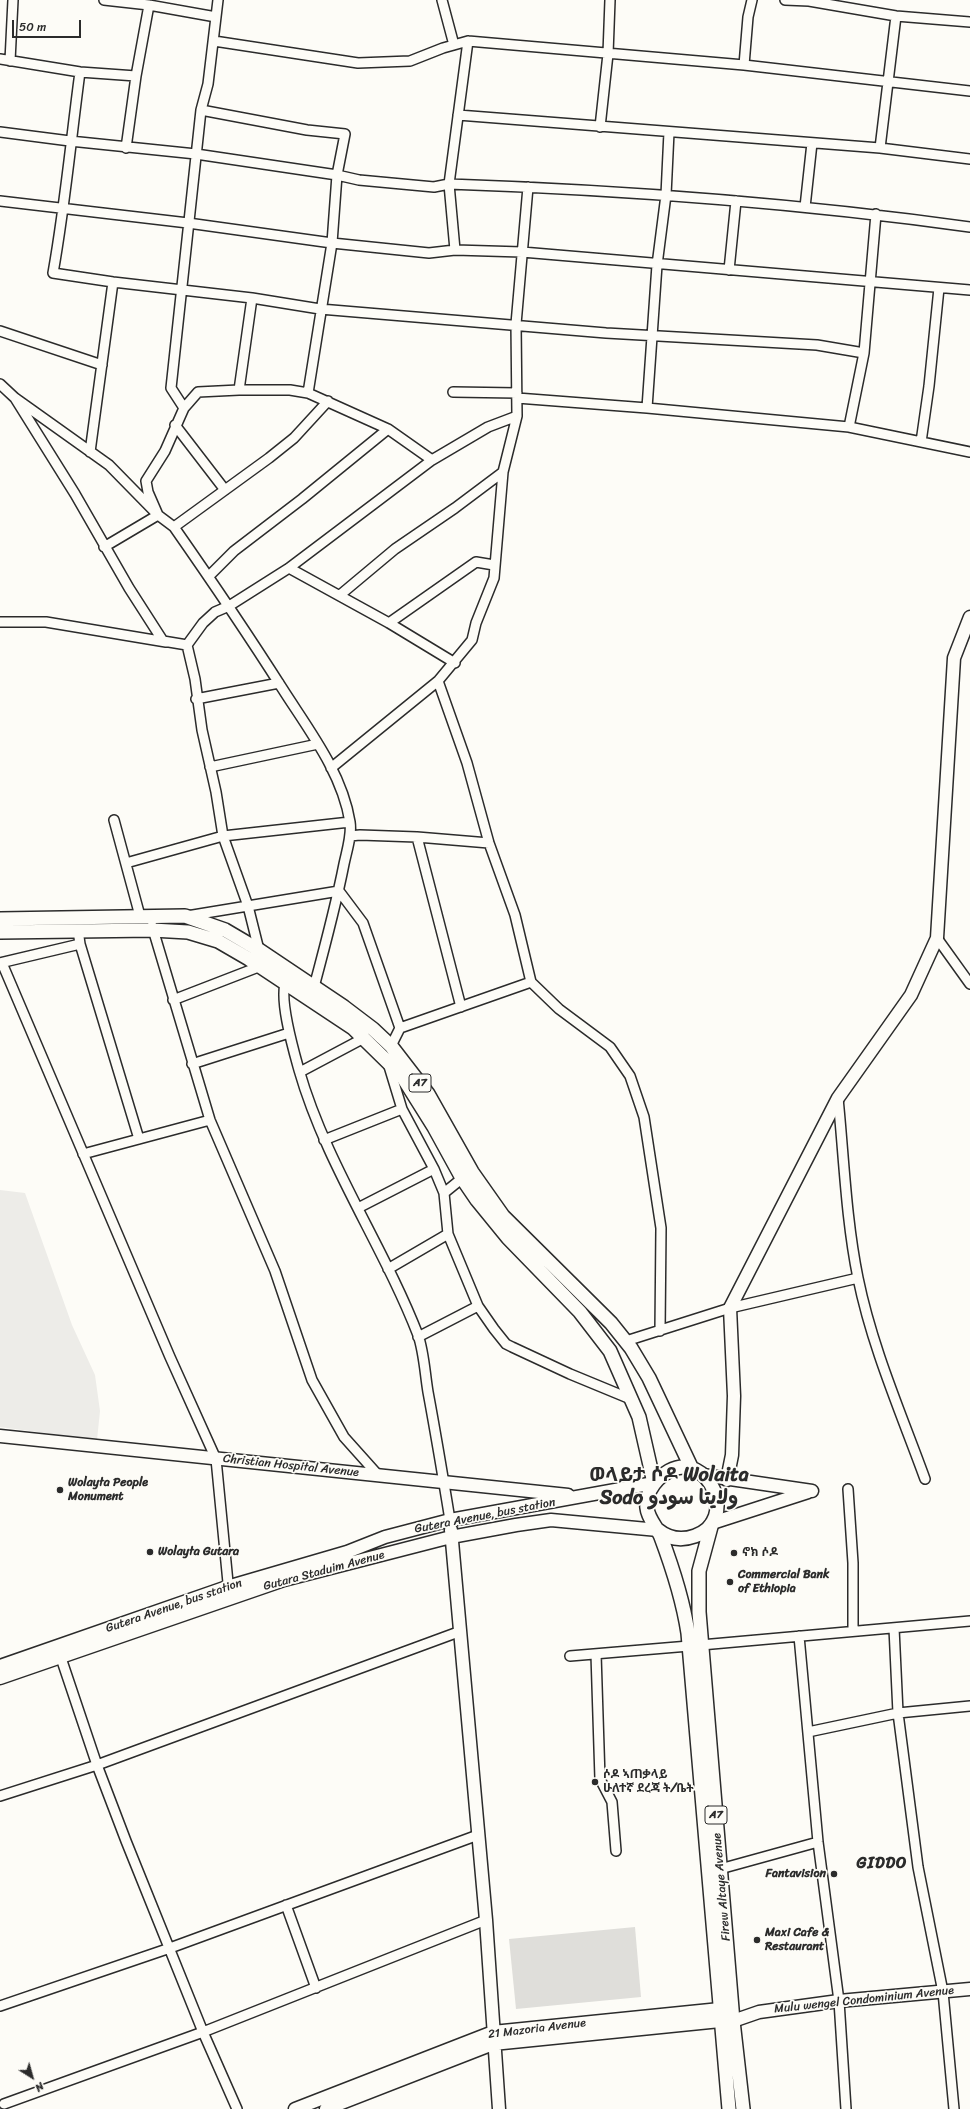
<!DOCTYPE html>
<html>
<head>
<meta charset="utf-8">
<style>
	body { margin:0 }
	#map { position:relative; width:970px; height:2109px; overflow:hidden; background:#fdfcf7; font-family:Sriracha,sans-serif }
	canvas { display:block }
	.north { position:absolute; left:12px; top:2057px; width:40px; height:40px; -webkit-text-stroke:3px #fdfcf7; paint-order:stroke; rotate:143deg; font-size:11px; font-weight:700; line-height:16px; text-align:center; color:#2b2b2b }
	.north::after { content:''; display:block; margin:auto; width:14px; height:18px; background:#2b2b2b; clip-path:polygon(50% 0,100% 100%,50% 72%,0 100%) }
	.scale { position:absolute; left:12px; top:20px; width:69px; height:18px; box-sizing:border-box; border:2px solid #2b2b2b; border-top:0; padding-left:5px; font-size:12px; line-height:14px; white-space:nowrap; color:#2b2b2b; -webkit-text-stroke:3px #fdfcf7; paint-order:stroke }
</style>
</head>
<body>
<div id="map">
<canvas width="970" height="2109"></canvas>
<div class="north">N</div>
<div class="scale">50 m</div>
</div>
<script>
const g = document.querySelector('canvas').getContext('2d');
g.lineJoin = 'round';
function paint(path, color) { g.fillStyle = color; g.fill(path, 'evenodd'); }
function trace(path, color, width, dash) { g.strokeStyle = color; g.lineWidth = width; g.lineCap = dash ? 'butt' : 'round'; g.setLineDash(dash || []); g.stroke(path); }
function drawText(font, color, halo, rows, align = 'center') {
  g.font = font + ' Sriracha,"Playpen Sans Arabic","Noto Sans Ethiopic",sans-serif'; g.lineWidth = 3.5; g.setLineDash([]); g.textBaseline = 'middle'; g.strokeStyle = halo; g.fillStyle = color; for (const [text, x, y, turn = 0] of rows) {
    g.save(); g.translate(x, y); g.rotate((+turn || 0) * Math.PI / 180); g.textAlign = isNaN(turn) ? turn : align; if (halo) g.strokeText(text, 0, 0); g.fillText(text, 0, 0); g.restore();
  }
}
const built = new Path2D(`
	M 0,1190 L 25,1193 L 72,1325 L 95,1375 L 100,1411 L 97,1440 L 0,1427 Z`);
const green = new Path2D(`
	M 635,1927 L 641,1997 L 516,2009 L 509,1939 Z`);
const minor = new Path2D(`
	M 104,0 L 149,5 L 216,17
	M 442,0 L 454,45
	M 785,0 L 809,1 L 896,16 L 970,22
	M 214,41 L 358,63 L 410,61 L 443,48 L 468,41 L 744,65 L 970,91
	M 0,59 L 80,72 L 136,76
	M 10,61 L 13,0
	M 744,65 L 748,17 L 752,0
	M 80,72 C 71,139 65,206 53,273 L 113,282 L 252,298 L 320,309 L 606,333 L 817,345 L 864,353
	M 201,110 L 307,130 L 345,134 L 337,175 L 332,243 L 308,393
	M 458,115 L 880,148 L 970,159
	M 600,127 L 608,54 L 610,0
	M 0,132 L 70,141 L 196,154 L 337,175 L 359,180 L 434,187 L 449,184 C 623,190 797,203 970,227
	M 126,148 L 136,76 L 149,5
	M 880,148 L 896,16
	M 528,187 L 516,324 L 517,416 L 503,472 L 494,578 L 476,623 L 472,640 L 438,681 L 467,763 L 489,843 L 515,915 L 531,982 L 559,1009 L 610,1047 L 630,1076 L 644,1117 L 661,1228 L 660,1331
	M 0,201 L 188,223 L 332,243 L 429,253 L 455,250 L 522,252 L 970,290
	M 805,207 L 812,143
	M 455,250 L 449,184 L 468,41
	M 729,270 L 736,201
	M 0,331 L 102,365
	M 0,384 L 15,398 L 109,465 L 158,515 L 104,547
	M 239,390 L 252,298
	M 453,392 L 517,393
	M 15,398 L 75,494 L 129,588 L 163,641 L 187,645
	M 517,398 L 647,408 L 849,427 L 970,452
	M 184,408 L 171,388 L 201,110 L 208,84 L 218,0
	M 647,408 L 657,265 L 666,195 L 669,132
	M 175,425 L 225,490
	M 849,427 L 864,353 L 876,214
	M 921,442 L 929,386 L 939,288
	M 90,452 L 113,282
	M 174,527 L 269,458 L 294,438 L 328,401
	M 289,568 L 389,623 L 455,663
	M 209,576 L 234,551 L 302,499 L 388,429
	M 340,595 L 395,549 L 455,508 L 503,472
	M 0,622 L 46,622 L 166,642
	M 389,623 L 476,562 L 494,565
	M 196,699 L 279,683
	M 210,767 L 318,744
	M 331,768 L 438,681
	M 114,820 L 140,916
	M 350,836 L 360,835 L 417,837 L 489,843
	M 417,837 L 461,1007
	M 126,863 L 223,836 L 350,822
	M 187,916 L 339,891 L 363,923 L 400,1028
	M 152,926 L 210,1120 L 275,1271 L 312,1380 L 344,1437 L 378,1475
	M 78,930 L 80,944 L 139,1139
	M 937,938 L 970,984
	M 259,950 L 248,906 L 223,836 L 216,792 L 202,730 L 195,679 L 187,645 L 203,623 L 215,612 L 229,606 L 289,568 L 432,460
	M 0,963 L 80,944
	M 2,963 L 170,1357 L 216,1459 L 229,1593
	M 287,979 C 277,994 294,1052 299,1070 C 326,1164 383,1245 418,1335 C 424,1352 425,1374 428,1392 C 436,1435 443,1477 450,1520
	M 314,987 C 325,946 336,905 344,864 C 347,850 352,835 350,822 C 342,772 308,729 282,688 C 247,633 211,580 174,527 L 158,515 L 148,492 L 146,481 L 165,451 L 184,408 L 198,392 L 239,390 L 290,390 L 308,393 L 388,429 L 432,460 L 488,427 L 517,416
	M 173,1000 L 261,966
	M 391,1046 L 400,1028 L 531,982
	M 388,1063 L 402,1109 L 434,1169 L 444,1193
	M 192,1064 L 289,1033
	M 300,1072 L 364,1038
	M 838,1098 C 844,1158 846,1219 858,1278 C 872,1347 901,1413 925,1479
	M 324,1140 L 402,1109
	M 83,1154 L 210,1120
	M 465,1176 L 444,1193 L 448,1234 L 478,1306 L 494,1329 L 506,1344 L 512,1347 L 570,1374 L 633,1400
	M 358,1208 L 434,1169
	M 388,1269 L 448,1234
	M 418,1337 L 478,1306
	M 626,1341 L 730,1308 L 858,1278
	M 848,1489 L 853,1563 L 853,1631
	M 894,1628 L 898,1713 L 918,1867 L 943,1992 L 954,2109
	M 799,1636 L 818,1842 L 839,2001 L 846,2109
	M 701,1645 L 970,1621
	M 59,1652 L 97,1765 L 126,1841 L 203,2032 L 237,2109
	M 596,1654 L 600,1779 L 612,1802 L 616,1851
	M 570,1656 L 689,1646
	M 808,1732 L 898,1713 L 970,1706
	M 0,1796 L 97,1765 L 461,1631
	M 720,1869 L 818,1842
	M 286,1905 L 316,1988
	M 0,2006 L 170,1948 L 478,1835
	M 4,2104 L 203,2032 L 486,1920`);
const major = new Path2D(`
	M 0,1436 L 568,1495
	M 703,1475 L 812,1491
	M 727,1480 L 732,1455 L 734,1396 L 730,1308 L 838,1098 L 911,995 L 937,938 L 954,658 L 970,617
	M 712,1523 L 808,1492
	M 451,1530 L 486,1920 L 499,2109
	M 0,1666 L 227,1587 L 347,1552 L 385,1537 L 450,1520 L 654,1483
	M 0,1678 L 284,1580 L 451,1537 L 516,1525 L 551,1520 L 658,1530
	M 733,2021 L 759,2012 L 839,2001 L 970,1989
	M 295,2109 L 493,2032 L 720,2009
	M 326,2109 L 493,2044 L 720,2021`);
const highway = new Path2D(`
	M 0,919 L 185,916 L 225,930 L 259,950 L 344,1007 L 373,1029 L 391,1046 L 428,1094 L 472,1172 L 503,1216 L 611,1323 L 631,1348 L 649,1378 L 692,1469
	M 0,932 L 152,930 L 188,932 L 218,941 L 249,959 L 353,1028 L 402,1076 L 434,1127 L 462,1178 L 477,1200 L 508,1238 L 580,1312 L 610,1351 L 639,1417 L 654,1483
	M 712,1523 L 699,1571 L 699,1612 L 733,2021 L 743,2109
	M 658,1530 C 669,1539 681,1541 695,1536 C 740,1520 708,1450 669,1471 C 660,1476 655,1481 650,1490 C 648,1496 646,1502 647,1508 C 648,1519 657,1527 661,1537 C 673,1569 683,1600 688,1633 L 729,2109`);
const markers = [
	[60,1490,4,"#2b2b2b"],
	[150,1552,4,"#2b2b2b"],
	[734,1553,4,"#2b2b2b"],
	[730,1582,4,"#2b2b2b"],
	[595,1782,4,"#2b2b2b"],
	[834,1874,4,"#2b2b2b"],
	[757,1940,4,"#2b2b2b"]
];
const shields = [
	[420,1083,22],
	[716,1815,22]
];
const shieldNames = [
	["A7",420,1083],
	["A7",716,1815]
];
const streetNames = [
	["Christian Hospital Avenue",291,1466,6],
	["Gutera Avenue, bus station",485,1516,-11],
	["Gutara Staduim Avenue",324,1571,-15],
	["Gutera Avenue, bus station",174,1606,-19],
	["Firew Altaye Avenue",722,1887,-95],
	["Mulu wengel Condominium Avenue",864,2000,-6],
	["21 Mazoria Avenue",537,2029,-7]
];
const poiNames = [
	["Wolayta People",68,1483],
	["Monument",68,1497],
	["Wolayta Gutara",158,1552],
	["ኖክ ሶዶ",742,1553],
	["Commercial Bank",738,1575],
	["of Ethiopia",738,1589],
	["ሶዶ ኣጠቃላይ",603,1775],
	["ሁለተኛ ደረጃ ት/ቤት",603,1789],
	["Fantavision",826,1874,"right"],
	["Maxi Cafe &",765,1933],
	["Restaurant",765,1947]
];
const districtNames = [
	["GIDDO",882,1864]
];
const townNames = [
	["ወላይታ ሶዶ Wolaita",669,1476],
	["Sodo ولايتا سودو",669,1499]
];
paint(built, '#edece8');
paint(green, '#dfdeda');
trace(minor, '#2b2b2b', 12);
trace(major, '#2b2b2b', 15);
trace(highway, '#2b2b2b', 16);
trace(minor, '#fdfcf7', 9);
trace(major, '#fdfcf7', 12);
trace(highway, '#fdfcf7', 13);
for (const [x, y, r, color] of markers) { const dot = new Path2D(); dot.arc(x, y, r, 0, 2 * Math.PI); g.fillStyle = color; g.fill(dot); trace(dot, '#fdfcf7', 1.5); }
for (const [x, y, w] of shields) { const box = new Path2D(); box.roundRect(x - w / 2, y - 9, w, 18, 3); g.fillStyle = '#fdfcf7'; g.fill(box); trace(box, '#2b2b2b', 1); }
drawText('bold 11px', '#2b2b2b', null, shieldNames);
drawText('12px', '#2b2b2b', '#fdfcf7', streetNames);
drawText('bold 12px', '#2b2b2b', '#fdfcf7', poiNames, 'left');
g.letterSpacing = '1px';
drawText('bold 16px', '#2b2b2b', '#fdfcf7', districtNames);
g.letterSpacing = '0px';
drawText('bold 20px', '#2b2b2b', '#fdfcf7', townNames);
</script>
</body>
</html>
